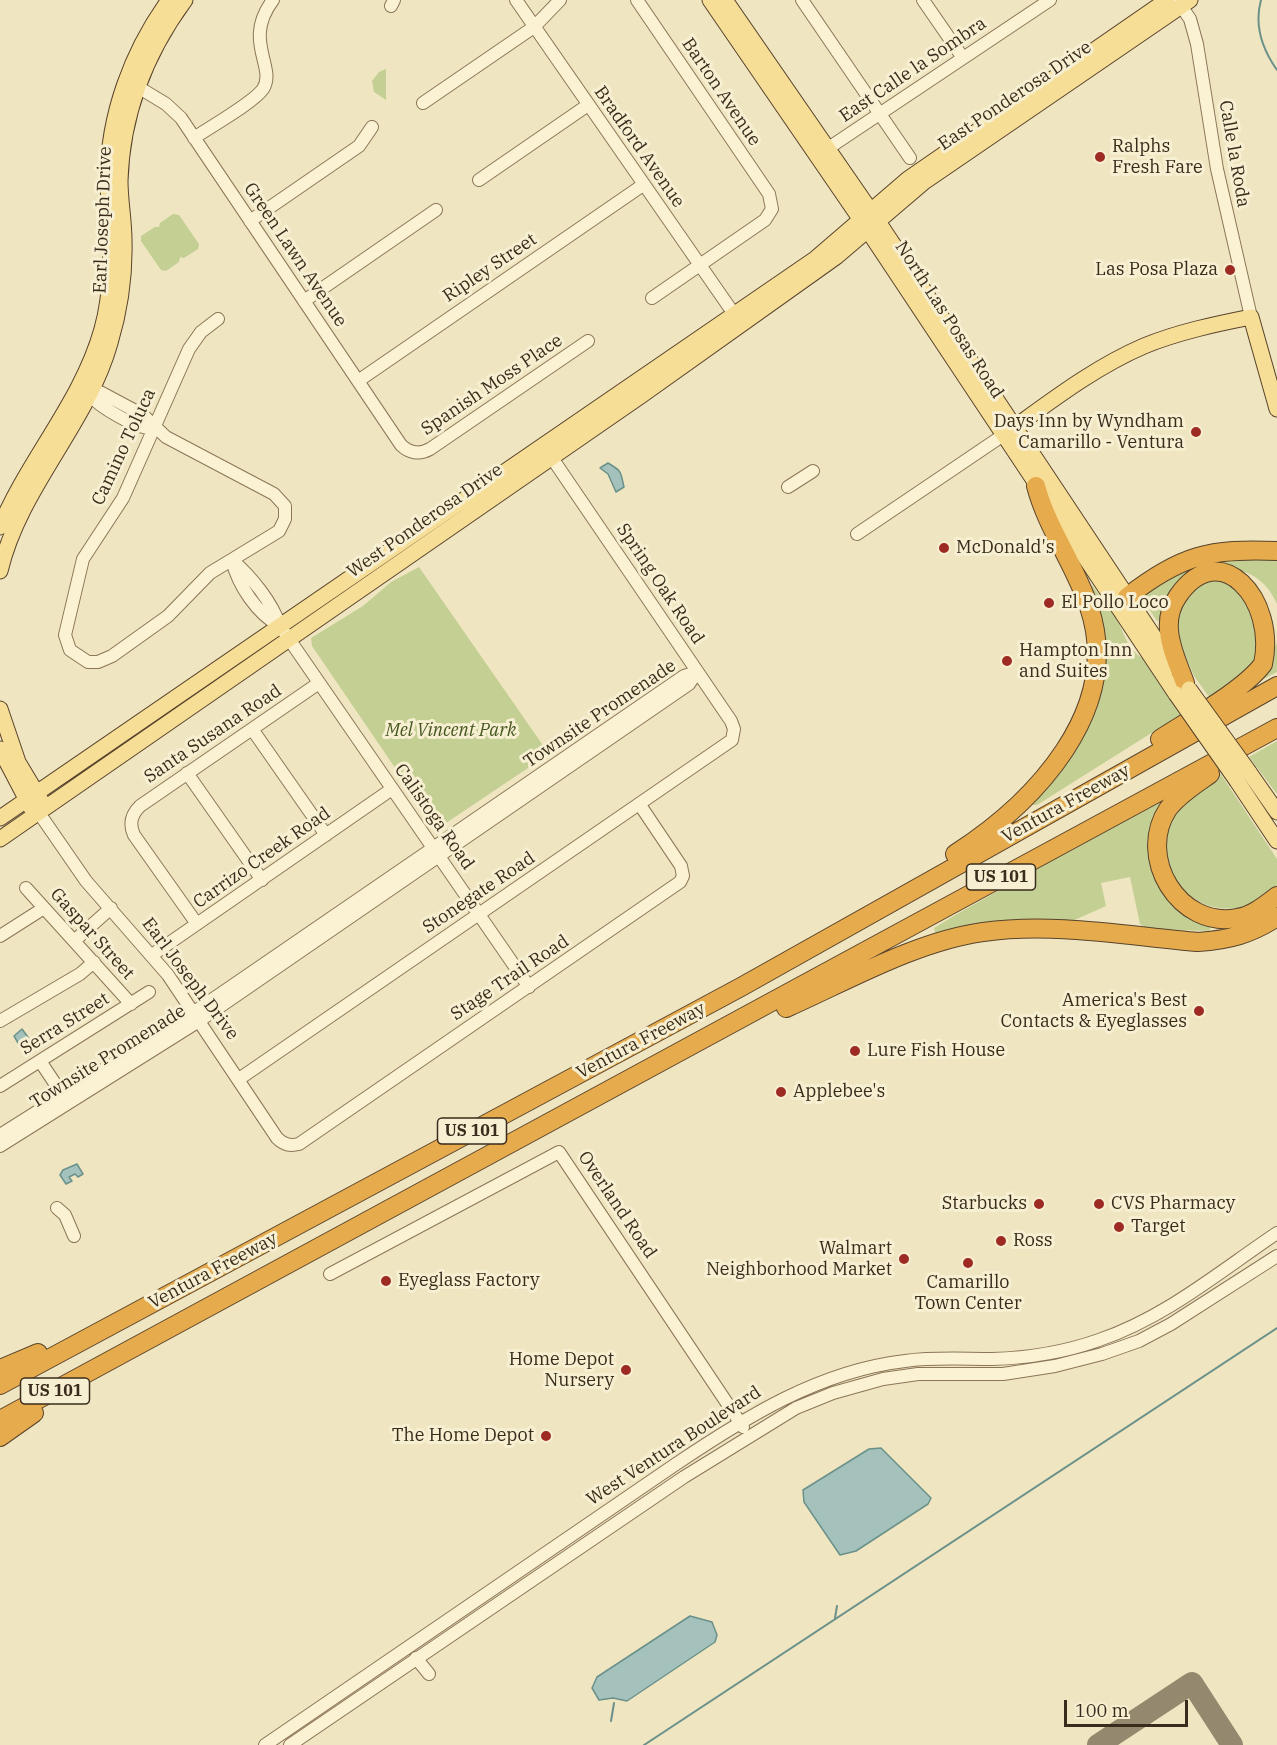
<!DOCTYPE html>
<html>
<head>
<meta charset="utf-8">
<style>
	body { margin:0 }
	#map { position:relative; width:1277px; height:1745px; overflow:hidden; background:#f0e5c1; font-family:"IBM Plex Serif",serif }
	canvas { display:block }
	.scale { position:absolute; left:1064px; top:1700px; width:124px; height:27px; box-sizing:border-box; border:3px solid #392c1c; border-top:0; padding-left:8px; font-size:18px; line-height:21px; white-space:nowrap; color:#392c1c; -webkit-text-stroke:4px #f7efd1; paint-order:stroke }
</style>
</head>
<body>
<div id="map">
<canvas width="1277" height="1745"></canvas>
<div class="scale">100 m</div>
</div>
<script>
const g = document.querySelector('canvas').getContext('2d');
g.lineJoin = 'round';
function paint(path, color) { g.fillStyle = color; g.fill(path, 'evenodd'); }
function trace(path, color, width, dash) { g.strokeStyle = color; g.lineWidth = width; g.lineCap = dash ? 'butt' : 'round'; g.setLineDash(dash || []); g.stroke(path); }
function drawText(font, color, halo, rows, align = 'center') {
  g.font = font + ' "IBM Plex Serif",serif'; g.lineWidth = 6; g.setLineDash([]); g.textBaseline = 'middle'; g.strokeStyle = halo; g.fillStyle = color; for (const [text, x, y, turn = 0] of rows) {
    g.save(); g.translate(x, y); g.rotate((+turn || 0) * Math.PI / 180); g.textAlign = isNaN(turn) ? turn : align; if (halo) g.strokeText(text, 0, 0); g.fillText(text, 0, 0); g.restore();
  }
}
const green = new Path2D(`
	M 386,69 L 386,100 L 374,92 L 372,81 L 379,72 Z
	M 173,214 L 179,215 L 199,244 L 198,249 L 184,258 L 180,257 L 179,262 L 166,271 L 161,270 L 141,241 L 141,236 L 155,227 L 159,227 L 160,223 Z
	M 1224,558 L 1277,559 L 1277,604 C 1265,577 1246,569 1217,566 L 1163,620 L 1157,621 L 1141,597 L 1186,568 Z
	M 419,567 L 549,754 L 440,827 L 434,825 L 312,646 L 311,638 L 363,606 L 391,582 Z
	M 1214,578 L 1245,583 L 1262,652 L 1245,673 L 1209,697 L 1194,676 L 1180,644 L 1175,619 L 1192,588 Z
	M 1092,585 C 1100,597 1112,610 1119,624 C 1126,638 1128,649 1142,658 L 1180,715 L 1037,805 L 1032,805 L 1030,802 L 1089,716 L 1088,587 Z
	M 1277,643 L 1277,672 L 1260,681 Z
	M 1277,741 L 1277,794 L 1249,757 Z
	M 1220,773 L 1277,859 L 1277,888 C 1264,896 1251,906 1236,908 C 1191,914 1156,872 1168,829 C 1169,825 1170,819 1172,816 C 1179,803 1208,782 1220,773 Z
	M 1159,800 L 1165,807 L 1155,865 L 1214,920 L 1209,931 L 1147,929 L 1140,924 L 1130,877 L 1101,883 L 1106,906 L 1068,923 L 936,936 L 934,928 L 957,914 Z`);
const water = new Path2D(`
	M 608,463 C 623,472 620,471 624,487 L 616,492 L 608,474 L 600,468 Z
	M 22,1029 L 33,1044 L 21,1048 L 14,1036 Z
	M 77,1164 L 83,1174 L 78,1177 L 75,1174 L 69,1177 L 72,1181 L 66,1184 L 60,1175 L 63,1170 Z
	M 881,1448 L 931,1498 L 928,1504 L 856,1551 L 840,1555 L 804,1502 L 803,1490 L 869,1449 Z
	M 690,1616 L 712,1622 L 717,1635 L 715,1642 L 627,1701 L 613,1698 L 599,1700 L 592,1688 L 597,1677 Z`);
const stream = new Path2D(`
	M 1261,0 C 1254,25 1263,50 1277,70
	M 835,1618 L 837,1606
	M 611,1721 L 614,1703
	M 644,1745 L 1277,1328`);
const taxiway = new Path2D(`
	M 1098,1745 L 1192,1683 L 1232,1745`);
const minor = new Path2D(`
	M 516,0 L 734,314
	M 637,0 L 769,194 L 772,209 L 765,220 L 652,298
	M 802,0 L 910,158
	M 923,0 L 963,58
	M 1177,0 L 1190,19 L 1197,44 L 1217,169 L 1251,317
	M 391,6 L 394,0
	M 138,87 L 166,104 L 181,118 L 401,445 C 409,453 419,455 430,449 L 588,341
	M 423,103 L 534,27 L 560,0
	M 194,138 C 210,127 253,103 263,89 C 277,67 242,41 273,0
	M 827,149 L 1050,0
	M 479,180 L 588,105
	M 250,221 L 359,146 L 372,127
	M 304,301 L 436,210
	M 358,381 L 643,185
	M 154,428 C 138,430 99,407 89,394 L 100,392 L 143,415 L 166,437 L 274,494 L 285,506 L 285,519 L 279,531 L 210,573 L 168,616 L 112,656 L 98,662 L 88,662 L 70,650 L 65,635 L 83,559 L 123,498 L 189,349 L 201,332 L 218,319
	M 788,487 L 813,471
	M 857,534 L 1002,436
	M 232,560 C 251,576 272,602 280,626 L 529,987
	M 232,560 C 238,585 257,614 280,626
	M 252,729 L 326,835
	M 187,773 L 262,880
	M 39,813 L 86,881 L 168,975 L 277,1138 C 284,1145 290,1146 299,1144 L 680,882 L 683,876 L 681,866 L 640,805
	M 26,888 L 131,1004
	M 197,924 L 134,835 C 129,824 131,815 140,806 L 319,683
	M 0,936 L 44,908
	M 74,941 L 111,908
	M 152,955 L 392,789
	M 0,1021 L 80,974 L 94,962
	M 40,1061 L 66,1100
	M 239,1079 L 732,740 L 734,729 L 731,721 L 552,458
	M 0,1086 L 149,992
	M 0,1135 L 181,1021 L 684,676 L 697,672
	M 0,1146 L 199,1021 L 689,684 L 697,672
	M 57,1208 L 65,1215 L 74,1236
	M 330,1274 L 559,1152 L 743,1427
	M 416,1658 L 429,1674
	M 265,1745 L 676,1464 C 746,1417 819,1371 905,1361 C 934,1357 963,1359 992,1359 C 1027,1358 1065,1352 1099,1340 C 1166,1317 1219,1272 1277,1233
	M 290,1745 L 684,1477 L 796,1408 L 833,1393 L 883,1379 L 918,1374 L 1003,1374 L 1055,1366 L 1102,1354 L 1139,1341 L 1171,1324 L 1277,1256`);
const major = new Path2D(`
	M 710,0 L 861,220 L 1176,694
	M 725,0 L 877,220 L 1174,667
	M 1008,432 C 1051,401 1095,367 1144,346 C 1178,332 1216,324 1251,317 L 1277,409
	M 0,527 C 29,458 82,401 102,329 C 116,279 109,230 108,179 C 108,115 132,51 169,0
	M 0,571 C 20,487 87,425 110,343 C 120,310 125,275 124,240 C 124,220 120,201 120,181 C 122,115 146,53 185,0
	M 0,709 L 18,762 L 42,802
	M 0,749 L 31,808
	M 1249,772 L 1277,812
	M 1237,781 L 1277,841
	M 0,818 L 815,259 L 908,179 L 1167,0
	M 0,839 L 642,395 L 836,257 L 924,182 L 1190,0`);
const highway = new Path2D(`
	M 1127,597 C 1181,555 1210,548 1277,551
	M 1160,739 C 1189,720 1244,690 1263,664 C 1277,600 1220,535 1178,596 C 1171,606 1168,618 1169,630 C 1170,648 1179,666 1185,683
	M 1210,774 C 1196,784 1178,795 1168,809 C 1136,857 1179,929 1237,918 C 1252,916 1265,905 1277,896
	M 955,854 C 1034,803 1124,710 1089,607 C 1075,565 1047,528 1036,486
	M 786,1008 C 847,981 917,941 983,932 C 1053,922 1128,936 1198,942 C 1229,940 1251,934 1277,917
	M 0,1369 L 38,1353
	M 0,1385 L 741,987 L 1277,686
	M 0,1420 L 1277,728
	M 0,1437 L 34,1413`);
const majorBridge = new Path2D(`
	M 1189,689 L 1249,772
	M 1176,694 L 1237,781`);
const markers = [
	[1100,157,6,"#9d2b24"],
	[1230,270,6,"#9d2b24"],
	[1196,432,6,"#9d2b24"],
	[944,548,6,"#9d2b24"],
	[1049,603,6,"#9d2b24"],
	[1007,661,6,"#9d2b24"],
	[1199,1011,6,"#9d2b24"],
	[855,1051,6,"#9d2b24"],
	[781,1092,6,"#9d2b24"],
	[1039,1204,6,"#9d2b24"],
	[1099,1204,6,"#9d2b24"],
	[1119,1227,6,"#9d2b24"],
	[1001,1241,6,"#9d2b24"],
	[904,1259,6,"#9d2b24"],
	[968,1263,6,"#9d2b24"],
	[386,1281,6,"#9d2b24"],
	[626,1370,6,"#9d2b24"],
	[546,1436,6,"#9d2b24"]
];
const shields = [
	[1001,877,69],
	[472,1131,69],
	[55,1391,69]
];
const shieldNames = [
	["US 101",1001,877],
	["US 101",472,1131],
	["US 101",55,1391]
];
const streetNames = [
	["East Calle la Sombra",913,70,-34],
	["Barton Avenue",721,92,56],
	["East Ponderosa Drive",1015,96,-34],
	["Bradford Avenue",639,147,55],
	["Calle la Roda",1234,154,80],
	["Earl Joseph Drive",103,220,-88],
	["Green Lawn Avenue",295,255,56],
	["Ripley Street",490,268,-34],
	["North Las Posas Road",949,320,57],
	["Spanish Moss Place",492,385,-34],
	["Camino Toluca",124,447,-65],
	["West Ponderosa Drive",425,521,-35],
	["Spring Oak Road",660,584,56],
	["Townsite Promenade",600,714,-34],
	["Santa Susana Road",213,734,-34],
	["Ventura Freeway",1066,804,-29],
	["Calistoga Road",434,817,55],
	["Carrizo Creek Road",262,858,-35],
	["Stonegate Road",479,893,-34],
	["Gaspar Street",92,934,48],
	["Stage Trail Road",510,978,-34],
	["Earl Joseph Drive",190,979,53],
	["Serra Street",65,1024,-32],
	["Ventura Freeway",641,1041,-28],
	["Townsite Promenade",108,1057,-32],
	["Overland Road",617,1205,56],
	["Ventura Freeway",213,1271,-28],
	["West Ventura Boulevard",674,1446,-33]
];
const poiNames = [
	["Ralphs",1112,147],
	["Fresh Fare",1112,168],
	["Las Posa Plaza",1218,270,"right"],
	["Days Inn by Wyndham",1184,422,"right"],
	["Camarillo - Ventura",1184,443,"right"],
	["McDonald's",956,548],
	["El Pollo Loco",1061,603],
	["Hampton Inn",1019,651],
	["and Suites",1019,672],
	["America's Best",1187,1001,"right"],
	["Contacts & Eyeglasses",1187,1022,"right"],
	["Lure Fish House",867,1051],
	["Applebee's",793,1092],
	["Starbucks",1027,1204,"right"],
	["CVS Pharmacy",1111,1204],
	["Target",1131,1227],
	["Ross",1013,1241],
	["Walmart",892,1249,"right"],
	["Neighborhood Market",892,1270,"right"],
	["Eyeglass Factory",398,1281],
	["Camarillo",968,1283,"center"],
	["Town Center",968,1304,"center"],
	["Home Depot",614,1360,"right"],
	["Nursery",614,1381,"right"],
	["The Home Depot",534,1436,"right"]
];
const parkNames = [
	["Mel Vincent Park",451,731]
];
paint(green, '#c4cf94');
paint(water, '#a4c2bb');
trace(water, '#6a918a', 1.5);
trace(stream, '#6a918a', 2);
trace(taxiway, '#94886e', 22);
trace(minor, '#8b7657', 14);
trace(major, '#58432c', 17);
trace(highway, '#58432c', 20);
trace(minor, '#fbf2d4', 12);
trace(major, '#f6de96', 15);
trace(highway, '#e5ab4c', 18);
trace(majorBridge, '#58432c', 17, []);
trace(majorBridge, '#f6de96', 15);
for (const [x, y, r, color] of markers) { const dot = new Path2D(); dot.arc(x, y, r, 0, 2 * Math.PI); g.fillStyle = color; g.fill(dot); trace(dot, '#f7efd1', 2); }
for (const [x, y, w] of shields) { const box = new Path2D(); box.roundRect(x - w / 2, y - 13, w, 26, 4.5); g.fillStyle = '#f7efd1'; g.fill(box); trace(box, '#392c1c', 1.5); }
drawText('bold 16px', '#392c1c', null, shieldNames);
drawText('18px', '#392c1c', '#f7efd1', streetNames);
drawText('18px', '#392c1c', '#f7efd1', poiNames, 'left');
drawText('italic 18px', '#465722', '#f7efd1', parkNames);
</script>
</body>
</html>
